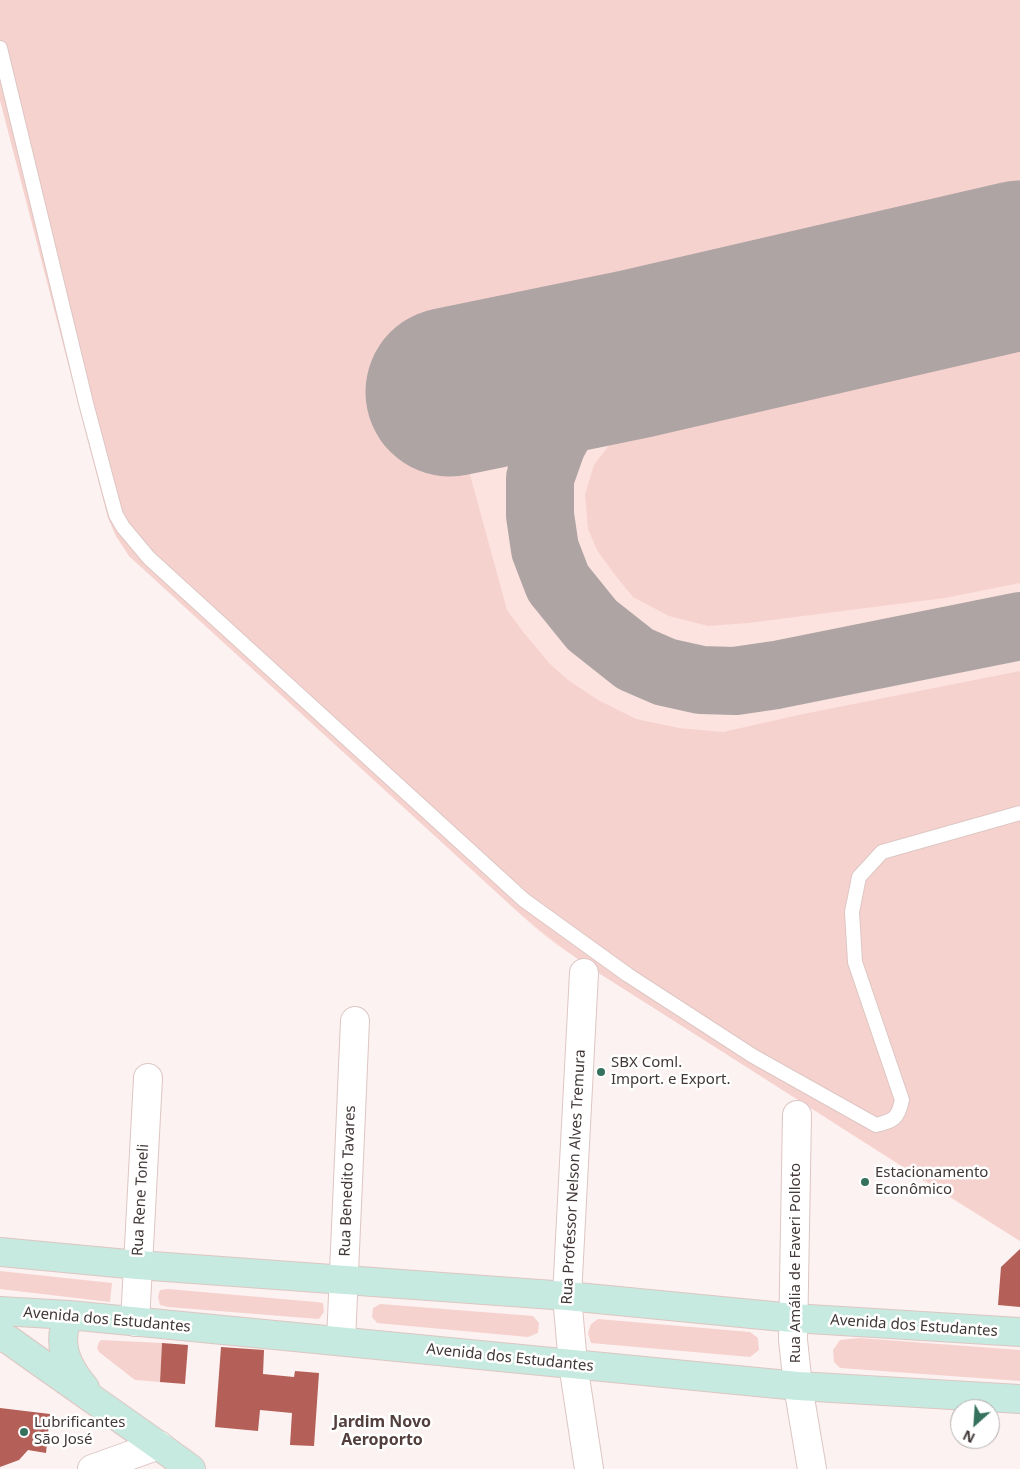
<!DOCTYPE html>
<html>
<head>
<meta charset="utf-8">
<style>
	body { margin:0 }
	#map { position:relative; width:1020px; height:1469px; overflow:hidden; background:#fcf2f1; font-family:"Noto Sans",sans-serif }
	canvas { display:block }
	.north { position:absolute; left:950px; top:1399px; width:50px; height:50px; box-sizing:border-box; background:#fff; border:1px solid #b3afaf; border-radius:50%; rotate:206deg; font-size:14px; font-weight:700; line-height:20px; text-align:center; color:#413837 }
	.north::after { content:''; display:block; margin:auto; width:18px; height:22px; background:#35715c; clip-path:polygon(50% 0,100% 100%,50% 72%,0 100%) }
</style>
</head>
<body>
<div id="map">
<canvas width="1020" height="1469"></canvas>
<div class="north">N</div>
</div>
<script>
const g = document.querySelector('canvas').getContext('2d');
g.lineJoin = 'round';
function paint(path, color) { g.fillStyle = color; g.fill(path, 'evenodd'); }
function trace(path, color, width, dash) { g.strokeStyle = color; g.lineWidth = width; g.lineCap = dash ? 'butt' : 'round'; g.setLineDash(dash || []); g.stroke(path); }
function drawText(font, color, halo, rows, align = 'center') {
  g.font = font + ' "Noto Sans",sans-serif'; g.lineWidth = 5; g.setLineDash([]); g.textBaseline = 'middle'; g.strokeStyle = halo; g.fillStyle = color; for (const [text, x, y, turn = 0] of rows) {
    g.save(); g.translate(x, y); g.rotate((+turn || 0) * Math.PI / 180); g.textAlign = isNaN(turn) ? turn : align; if (halo) g.strokeText(text, 0, 0); g.fillText(text, 0, 0); g.restore();
  }
}
const built = new Path2D(`
	M 0,0 L 1020,0 L 1020,1241 L 952,1199 L 555,944 L 534,927 L 507,902 L 129,556 L 116,536 L 108,518 L 0,100 Z`);
const green = new Path2D(`
	M 0,0 L 1020,0 L 1020,197 L 439,329 L 429,346 L 448,426 L 458,431 L 507,610 L 524,633 L 549,663 L 568,680 L 598,700 L 636,719 L 679,728 L 723,732 L 803,714 L 1020,671 L 1020,1241 L 586,965 C 558,945 532,925 507,902 L 129,556 L 116,536 L 108,518 L 0,100 Z
	M 1020,334 L 1020,583 L 945,598 L 748,623 L 708,626 L 669,616 L 633,597 L 615,575 L 597,550 L 588,529 L 585,494 L 594,465 L 616,436 L 659,413 Z
	M 0,1271 L 112,1283 L 110,1302 L 0,1289 Z
	M 168,1289 L 316,1302 L 323,1303 L 324,1312 L 319,1319 L 168,1307 L 160,1305 L 158,1297 L 160,1290 Z
	M 380,1304 L 533,1316 L 539,1323 L 538,1333 L 528,1337 L 377,1323 L 372,1317 L 373,1308 Z
	M 598,1319 L 750,1332 L 758,1338 L 759,1350 L 750,1357 L 591,1343 L 588,1333 L 591,1324 Z
	M 859,1338 L 1020,1350 L 1020,1381 L 840,1368 L 834,1362 L 833,1350 L 840,1340 Z
	M 101,1340 L 162,1343 L 160,1382 L 135,1380 L 99,1352 L 97,1348 L 99,1342 Z`);
const taxiway = new Path2D(`
	M 635,354 L 608,374 L 566,418 L 552,444 L 540,478 L 540,515 L 545,549 L 558,583 L 592,625 L 635,659 L 665,672 L 701,680 L 735,681 L 776,675 L 1020,626`);
const runway = new Path2D(`
	M 450,392 L 635,354 L 1020,265`);
const building = new Path2D(`
	M 1020,1249 L 1020,1307 L 998,1305 L 1001,1267 Z
	M 162,1343 L 188,1345 L 185,1384 L 160,1382 Z
	M 221,1347 L 264,1350 L 263,1374 L 294,1377 L 295,1371 L 319,1373 L 314,1446 L 290,1445 L 292,1413 L 260,1410 L 258,1431 L 215,1427 Z
	M 0,1408 L 50,1414 L 46,1453 L 28,1450 L 19,1460 L 0,1467 Z`);
const service = new Path2D(`
	M 0,48 L 86,403 L 111,497 L 116,515 L 123,527 L 149,558 L 524,900 L 628,975 L 753,1056 L 876,1125 C 893,1121 898,1119 902,1100 L 855,962 L 852,912 L 859,877 L 882,852 L 1020,813`);
const minor = new Path2D(`
	M 584,973 L 567,1296 L 573,1364 L 589,1469
	M 797,1115 L 793,1340 L 798,1386 L 812,1469
	M 135,1322 L 148,1078
	M 341,1341 L 355,1021
	M 92,1469 L 159,1445`);
const secondary = new Path2D(`
	M 0,1252 L 138,1265 L 567,1296 L 793,1318 L 1020,1332
	M 0,1311 L 69,1315 L 798,1386 L 1020,1399
	M 69,1315 C 56,1343 66,1366 85,1388
	M 0,1336 L 9,1340 C 70,1384 131,1425 191,1469`);
const markers = [
	[601,1072,5,"#35715c"],
	[865,1182,5,"#35715c"],
	[24,1432,5,"#35715c"]
];
const poiNames = [
	["SBX Coml.",611,1063],
	["Import. e Export.",611,1080],
	["Estacionamento",875,1173],
	["Econômico",875,1190],
	["Lubrificantes",34,1423],
	["São José",34,1440]
];
const streetNames = [
	["Rua Professor Nelson Alves Tremura",574,1177,-87],
	["Rua Benedito Tavares",348,1181,-88],
	["Rua Rene Toneli",141,1200,-87],
	["Rua Amália de Faveri Polloto",796,1263,-90],
	["Avenida dos Estudantes",107,1320,5],
	["Avenida dos Estudantes",914,1326,4],
	["Avenida dos Estudantes",510,1358,6]
];
const neighbourhoodNames = [
	["Jardim Novo",382,1422],
	["Aeroporto",382,1440]
];
paint(built, '#fde3df');
paint(green, '#f6d2ce');
trace(taxiway, '#aea4a4', 68);
trace(runway, '#aea4a4', 169);
paint(building, '#b45f57');
trace(service, '#ddc6c3', 16);
trace(minor, '#ddc6c3', 30);
trace(secondary, '#ddc6c3', 30);
trace(service, '#fff', 14);
trace(minor, '#fff', 28);
trace(secondary, '#c6eadf', 28);
for (const [x, y, r, color] of markers) { const dot = new Path2D(); dot.arc(x, y, r, 0, 2 * Math.PI); g.fillStyle = color; g.fill(dot); trace(dot, '#fff', 2); }
drawText('15px', '#413837', '#fff', poiNames, 'left');
drawText('15px', '#413837', '#fff', streetNames);
drawText('bold 16px', '#523f3d', '#fff', neighbourhoodNames);
</script>
</body>
</html>
